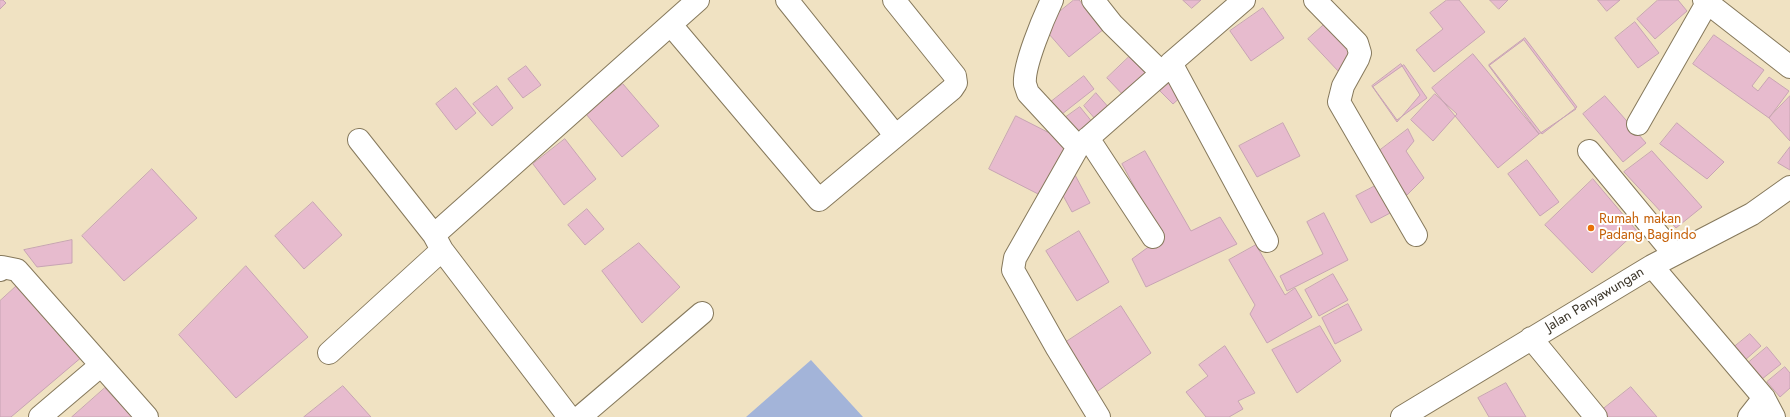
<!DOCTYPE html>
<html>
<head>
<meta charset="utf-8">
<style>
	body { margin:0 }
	canvas { display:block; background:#f0e2c2 }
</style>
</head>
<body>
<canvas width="1790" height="417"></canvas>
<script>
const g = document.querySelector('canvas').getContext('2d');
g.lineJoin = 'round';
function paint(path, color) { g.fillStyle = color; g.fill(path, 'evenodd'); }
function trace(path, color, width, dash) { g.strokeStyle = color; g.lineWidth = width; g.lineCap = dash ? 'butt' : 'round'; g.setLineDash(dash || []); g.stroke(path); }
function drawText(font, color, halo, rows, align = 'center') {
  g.font = font + ' Jost,sans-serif'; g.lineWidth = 4; g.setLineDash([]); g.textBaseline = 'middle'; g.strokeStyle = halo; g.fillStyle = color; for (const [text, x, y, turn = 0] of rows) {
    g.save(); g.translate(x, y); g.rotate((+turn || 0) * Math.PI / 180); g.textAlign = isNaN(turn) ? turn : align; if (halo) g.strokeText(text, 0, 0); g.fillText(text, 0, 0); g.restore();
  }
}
const water = new Path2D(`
	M 811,360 L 863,417 L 746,417 Z`);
const building = new Path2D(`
	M 0,0 L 3,0 L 6,3 L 0,9 Z
	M 1074,0 L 1079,0 L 1104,29 L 1069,57 L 1042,26 Z
	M 1183,0 L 1201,0 L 1192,8 Z
	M 1447,0 L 1459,0 L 1485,32 L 1434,72 L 1416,50 L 1443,29 L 1430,13 Z
	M 1490,0 L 1508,0 L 1499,9 Z
	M 1598,0 L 1620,0 L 1607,11 Z
	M 1658,0 L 1678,0 L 1687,11 L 1655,39 L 1637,19 Z
	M 1263,8 L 1284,38 L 1251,61 L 1230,31 Z
	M 1635,22 L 1659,53 L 1638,68 L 1615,38 Z
	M 1326,23 L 1357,55 L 1339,72 L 1308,39 Z
	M 1714,35 L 1764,70 L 1752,86 L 1758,91 L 1769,77 L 1789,91 L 1769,118 L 1693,64 Z
	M 1525,38 L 1577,107 L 1542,134 L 1489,65 Z
	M 1524,40 L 1576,109 L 1539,134 L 1489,66 Z
	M 1473,54 L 1539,134 L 1498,168 L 1432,88 Z
	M 1129,57 L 1149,77 L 1126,98 L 1107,78 Z
	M 1401,64 L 1420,95 L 1397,122 L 1372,86 Z
	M 1404,65 L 1427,98 L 1397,120 L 1373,87 Z
	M 526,66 L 541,85 L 523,98 L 508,79 Z
	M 1084,76 L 1094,89 L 1057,118 L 1047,105 Z
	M 1172,81 L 1184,94 L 1173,104 L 1160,91 Z
	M 623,84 L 659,126 L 622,157 L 586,114 Z
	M 497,86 L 513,108 L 492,126 L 473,104 Z
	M 456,88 L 476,113 L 456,130 L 436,104 Z
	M 1096,93 L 1110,109 L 1096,120 L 1084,106 Z
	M 1435,94 L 1457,114 L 1433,141 L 1411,120 Z
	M 1605,96 L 1646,143 L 1623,162 L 1583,114 Z
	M 1790,96 L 1790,141 L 1769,118 Z
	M 1080,107 L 1093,123 L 1075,138 L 1059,122 Z
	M 1016,116 L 1073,145 L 1046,198 L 989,169 Z
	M 1283,123 L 1300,156 L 1257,177 L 1239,146 Z
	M 1677,123 L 1724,162 L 1707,179 L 1660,144 Z
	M 1408,129 L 1414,141 L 1406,151 L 1424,178 L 1407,195 L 1375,154 Z
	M 565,139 L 596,179 L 564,205 L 533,164 Z
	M 1790,147 L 1790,170 L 1778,163 Z
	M 1145,151 L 1191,231 L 1220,217 L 1237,244 L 1146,287 L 1132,259 L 1162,237 L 1122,164 Z
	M 1652,151 L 1702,207 L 1676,228 L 1624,172 Z
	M 1527,160 L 1559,202 L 1540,216 L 1508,174 Z
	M 152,169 L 197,218 L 124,281 L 82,236 Z
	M 1075,175 L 1090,203 L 1072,212 L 1060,190 Z
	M 1593,179 L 1637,231 L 1592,273 L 1545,225 Z
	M 1379,184 L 1394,211 L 1371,223 L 1356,196 Z
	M 313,202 L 342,235 L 304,269 L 275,236 Z
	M 587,209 L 604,229 L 585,245 L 568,225 Z
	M 1324,213 L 1348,260 L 1287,291 L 1280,276 L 1323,254 L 1307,222 Z
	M 1079,231 L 1109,282 L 1077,301 L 1046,251 Z
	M 72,240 L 72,263 L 37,267 L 24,250 Z
	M 639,243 L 680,287 L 642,323 L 602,271 Z
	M 1256,245 L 1285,295 L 1295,288 L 1312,317 L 1267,343 L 1250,314 L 1255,305 L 1229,260 Z
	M 246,266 L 308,337 L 236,398 L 179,335 Z
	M 1333,274 L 1348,300 L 1319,316 L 1305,290 Z
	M 21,282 L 83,356 L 11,417 L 0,417 L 0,301 Z
	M 1348,304 L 1362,330 L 1335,344 L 1322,318 Z
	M 1121,306 L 1151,353 L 1095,393 L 1063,344 Z
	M 1320,326 L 1341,361 L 1297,393 L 1272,350 Z
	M 1750,334 L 1761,346 L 1744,361 L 1733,348 Z
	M 1225,346 L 1255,393 L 1238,401 L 1243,409 L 1229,417 L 1206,417 L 1186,392 L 1208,376 L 1199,365 Z
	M 1767,347 L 1781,364 L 1762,379 L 1748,363 Z
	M 1785,367 L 1790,373 L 1790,388 L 1780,397 L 1767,382 Z
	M 1506,383 L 1526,417 L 1489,417 L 1478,398 Z
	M 343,386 L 371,417 L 304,417 Z
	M 1631,387 L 1657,417 L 1606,417 L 1602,410 Z
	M 105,388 L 132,417 L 72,417 Z`);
const minor = new Path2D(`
	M 787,0 L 895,135
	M 1052,0 C 1044,17 1023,66 1025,84 C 1026,87 1027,90 1028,93 L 1078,147
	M 1093,0 L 1112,24 L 1162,73
	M 1315,0 L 1357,43 L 1360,53 L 1358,59 L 1343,86 L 1339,102 L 1416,235
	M 1704,0 L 1790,67
	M 671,25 L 819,200 L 952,89 L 956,83 L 955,76 L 894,0
	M 1171,63 L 1267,241
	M 1638,124 L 1707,3
	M 1088,138 L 1153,237
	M 359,140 L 434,235 L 442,250 L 569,417
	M 1589,151 L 1674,254
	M 434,235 L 698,0
	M 1652,266 L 1764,398 L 1774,417
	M 0,270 L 2,267 L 17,270 L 147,417
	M 1531,338 L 1596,417
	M 329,353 L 442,250
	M 40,417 L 100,366
	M 580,417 L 702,313
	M 1099,417 L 1057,348 L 1013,270 L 1015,258 L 1078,147 L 1162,73 L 1171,63 L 1244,0
	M 1402,417 L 1652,266 L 1752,214 L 1790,187
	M 1749,417 L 1764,398`);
const markers = [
	[1591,228,4,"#e8710a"]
];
const foodNames = [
	["Rumah makan",1599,220],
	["Padang Bagindo",1599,236]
];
const streetNames = [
	["Jalan Panyawungan",1595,300,-31]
];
paint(water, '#a3b4d9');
paint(building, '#e7bbce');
trace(building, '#c7a4b3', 1);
trace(minor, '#86795c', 24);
trace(minor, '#fff', 22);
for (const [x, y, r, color] of markers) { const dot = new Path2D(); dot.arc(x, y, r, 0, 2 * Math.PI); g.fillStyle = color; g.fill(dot); trace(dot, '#fff', 1.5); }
drawText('14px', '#c56008', '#fff', foodNames, 'left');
drawText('14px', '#3b3529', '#fff', streetNames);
</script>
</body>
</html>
